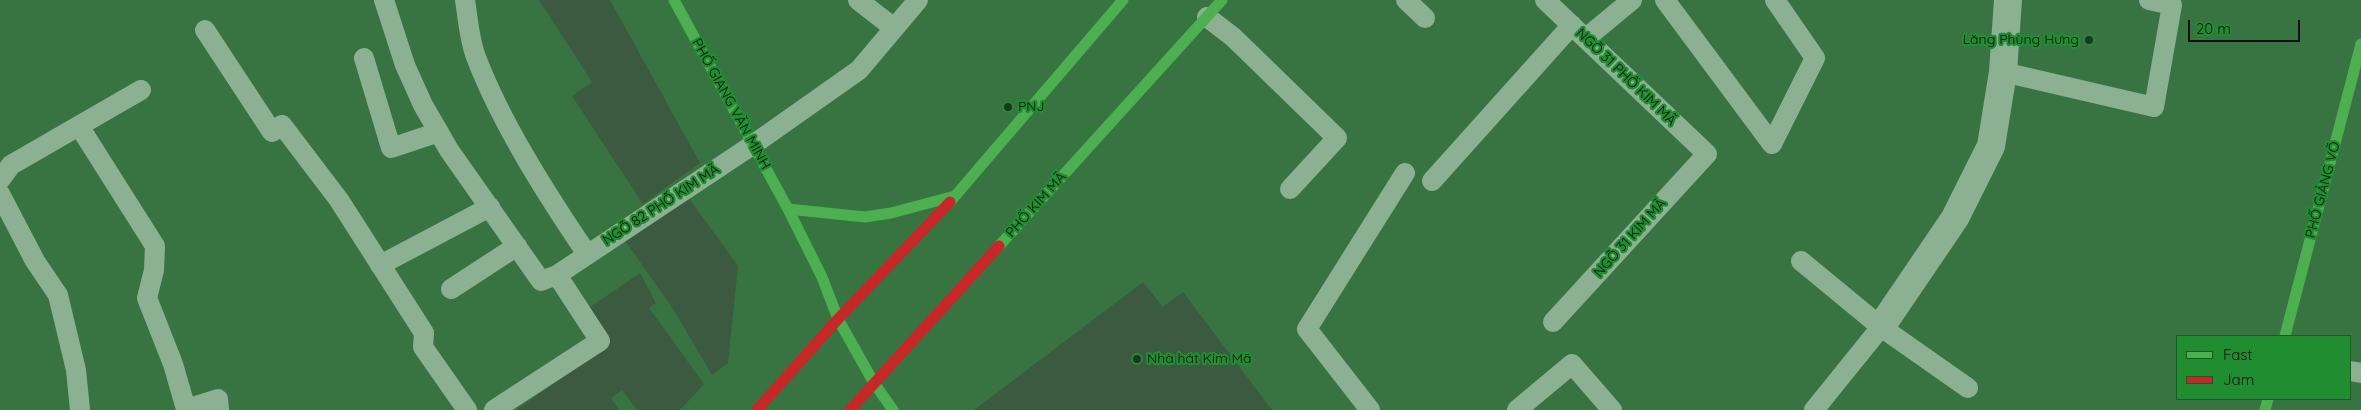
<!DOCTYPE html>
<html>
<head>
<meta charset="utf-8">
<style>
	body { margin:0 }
	#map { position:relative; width:2361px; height:410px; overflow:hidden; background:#387442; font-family:Quicksand,sans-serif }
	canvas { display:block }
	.legend { position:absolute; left:2176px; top:335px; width:175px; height:65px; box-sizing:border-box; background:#208d31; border:1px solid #1a5b24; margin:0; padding:6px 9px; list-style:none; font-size:15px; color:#111 }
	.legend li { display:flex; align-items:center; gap:10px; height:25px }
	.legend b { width:25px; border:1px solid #1a5b24 }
	.scale { position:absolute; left:2188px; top:20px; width:112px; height:22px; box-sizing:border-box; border:2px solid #111; border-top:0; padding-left:6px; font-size:15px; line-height:18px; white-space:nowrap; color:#111; -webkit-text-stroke:4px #208d31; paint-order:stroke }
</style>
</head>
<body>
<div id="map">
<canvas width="2361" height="410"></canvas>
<ul class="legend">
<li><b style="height:6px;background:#4caf50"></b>Fast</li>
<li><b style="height:6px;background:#c62828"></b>Jam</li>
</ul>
<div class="scale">20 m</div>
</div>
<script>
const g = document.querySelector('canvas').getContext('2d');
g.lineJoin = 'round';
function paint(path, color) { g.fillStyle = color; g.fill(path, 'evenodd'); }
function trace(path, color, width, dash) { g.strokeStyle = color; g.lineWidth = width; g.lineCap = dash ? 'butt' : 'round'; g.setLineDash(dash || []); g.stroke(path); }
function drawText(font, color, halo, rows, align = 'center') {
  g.font = font + ' Quicksand,sans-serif'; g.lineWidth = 4.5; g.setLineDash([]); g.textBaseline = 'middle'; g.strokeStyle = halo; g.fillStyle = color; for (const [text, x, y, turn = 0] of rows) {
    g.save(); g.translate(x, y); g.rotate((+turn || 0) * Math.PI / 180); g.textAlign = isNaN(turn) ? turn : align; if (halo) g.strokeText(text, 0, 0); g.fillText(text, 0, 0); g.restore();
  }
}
const building = new Path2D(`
	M 539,0 L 610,0 L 700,163 L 643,204 L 572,96 L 592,82 Z
	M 686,194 L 738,266 L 728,363 L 712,375 L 675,312 L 624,239 Z
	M 640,273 L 656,303 L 649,308 L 704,384 L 680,410 L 637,410 L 622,390 L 611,398 L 619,410 L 516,410 L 600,351 L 586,310 Z
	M 1143,282 L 1163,307 L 1183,292 L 1272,410 L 974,410 Z`);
const lane = new Path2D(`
	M 384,0 L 405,65 L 423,105 L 449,150 L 541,281 L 557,275
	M 465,0 C 468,18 469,39 476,57 C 501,123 547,195 587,254
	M 858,0 L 894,28
	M 1406,0 L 1425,18
	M 1545,0 L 1707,154 L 1553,322
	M 1665,0 L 1772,144 L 1815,58 L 1775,0
	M 1207,17 L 1233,37 L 1337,138 L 1290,189
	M 205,30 L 272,132 L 282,125 L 339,200 L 424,333 L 423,347 L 467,410
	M 1586,38 L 1632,0
	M 364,58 L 391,148 L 439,132
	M 2003,72 L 2154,107 L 2172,5 L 2149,0
	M 79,126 L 155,246 L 154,270 L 147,298 L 173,364 L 186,409 L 218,399 L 219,410
	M 0,180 L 11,165 L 141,90
	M 1432,181 L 1572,25
	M 0,194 L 35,261 L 58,295 L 76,370 L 80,410
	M 1801,261 L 1881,327 L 1968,388
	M 380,265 L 490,207
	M 451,289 L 517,246
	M 2350,371 L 2361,373
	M 494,410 L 600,341 L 557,275 L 754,144 L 859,70 L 918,0
	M 1370,410 L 1307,329 L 1405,173
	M 1517,410 L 1572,364 L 1612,410
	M 1814,410 L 1881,327`);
const street = new Path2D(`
	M 1881,327 L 1955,218 L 1991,146 L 2003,72 L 2008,0`);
const fast = new Path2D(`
	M 674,0 L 788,209 L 822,277 L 838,319 L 874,383 L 893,410
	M 950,202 L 1123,0
	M 788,209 L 865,217 L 891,213 L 955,196
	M 999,246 L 1222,0
	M 2285,336 L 2361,44
	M 2265,410 L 2268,399`);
const jam = new Path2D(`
	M 757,410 L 838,319 L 950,202
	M 850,410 L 999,246`);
const markers = [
	[2089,40,5,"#1f3422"],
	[1008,107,5,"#1f3422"],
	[1137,359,5,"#1f3422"]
];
const poiNames = [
	["Lăng Phùng Hưng",2079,40,"right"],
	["PNJ",1018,107],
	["Nhà hát Kim Mã",1147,359]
];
const streetNames = [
	["NGÕ 31 PHỐ KIM MÃ",1626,77,44],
	["PHỐ GIANG VĂN MINH",731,104,61],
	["PHỐ GIẢNG VÕ",2323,190,-75],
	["NGÕ 82 PHỐ KIM MÃ",661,205,-33],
	["PHỐ KIM MÃ",1036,205,-48],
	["NGÕ 31 KIM MÃ",1630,238,-48]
];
paint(building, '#3b5a40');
trace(lane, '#8cb192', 20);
trace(street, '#8cb192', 28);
trace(fast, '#4caf50', 11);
trace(jam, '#c62828', 11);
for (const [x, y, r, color] of markers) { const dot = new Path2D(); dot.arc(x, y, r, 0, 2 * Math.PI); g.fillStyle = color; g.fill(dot); trace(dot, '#208d31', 2); }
drawText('14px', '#111', '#208d31', poiNames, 'left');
drawText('14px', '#111', '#208d31', streetNames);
</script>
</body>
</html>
